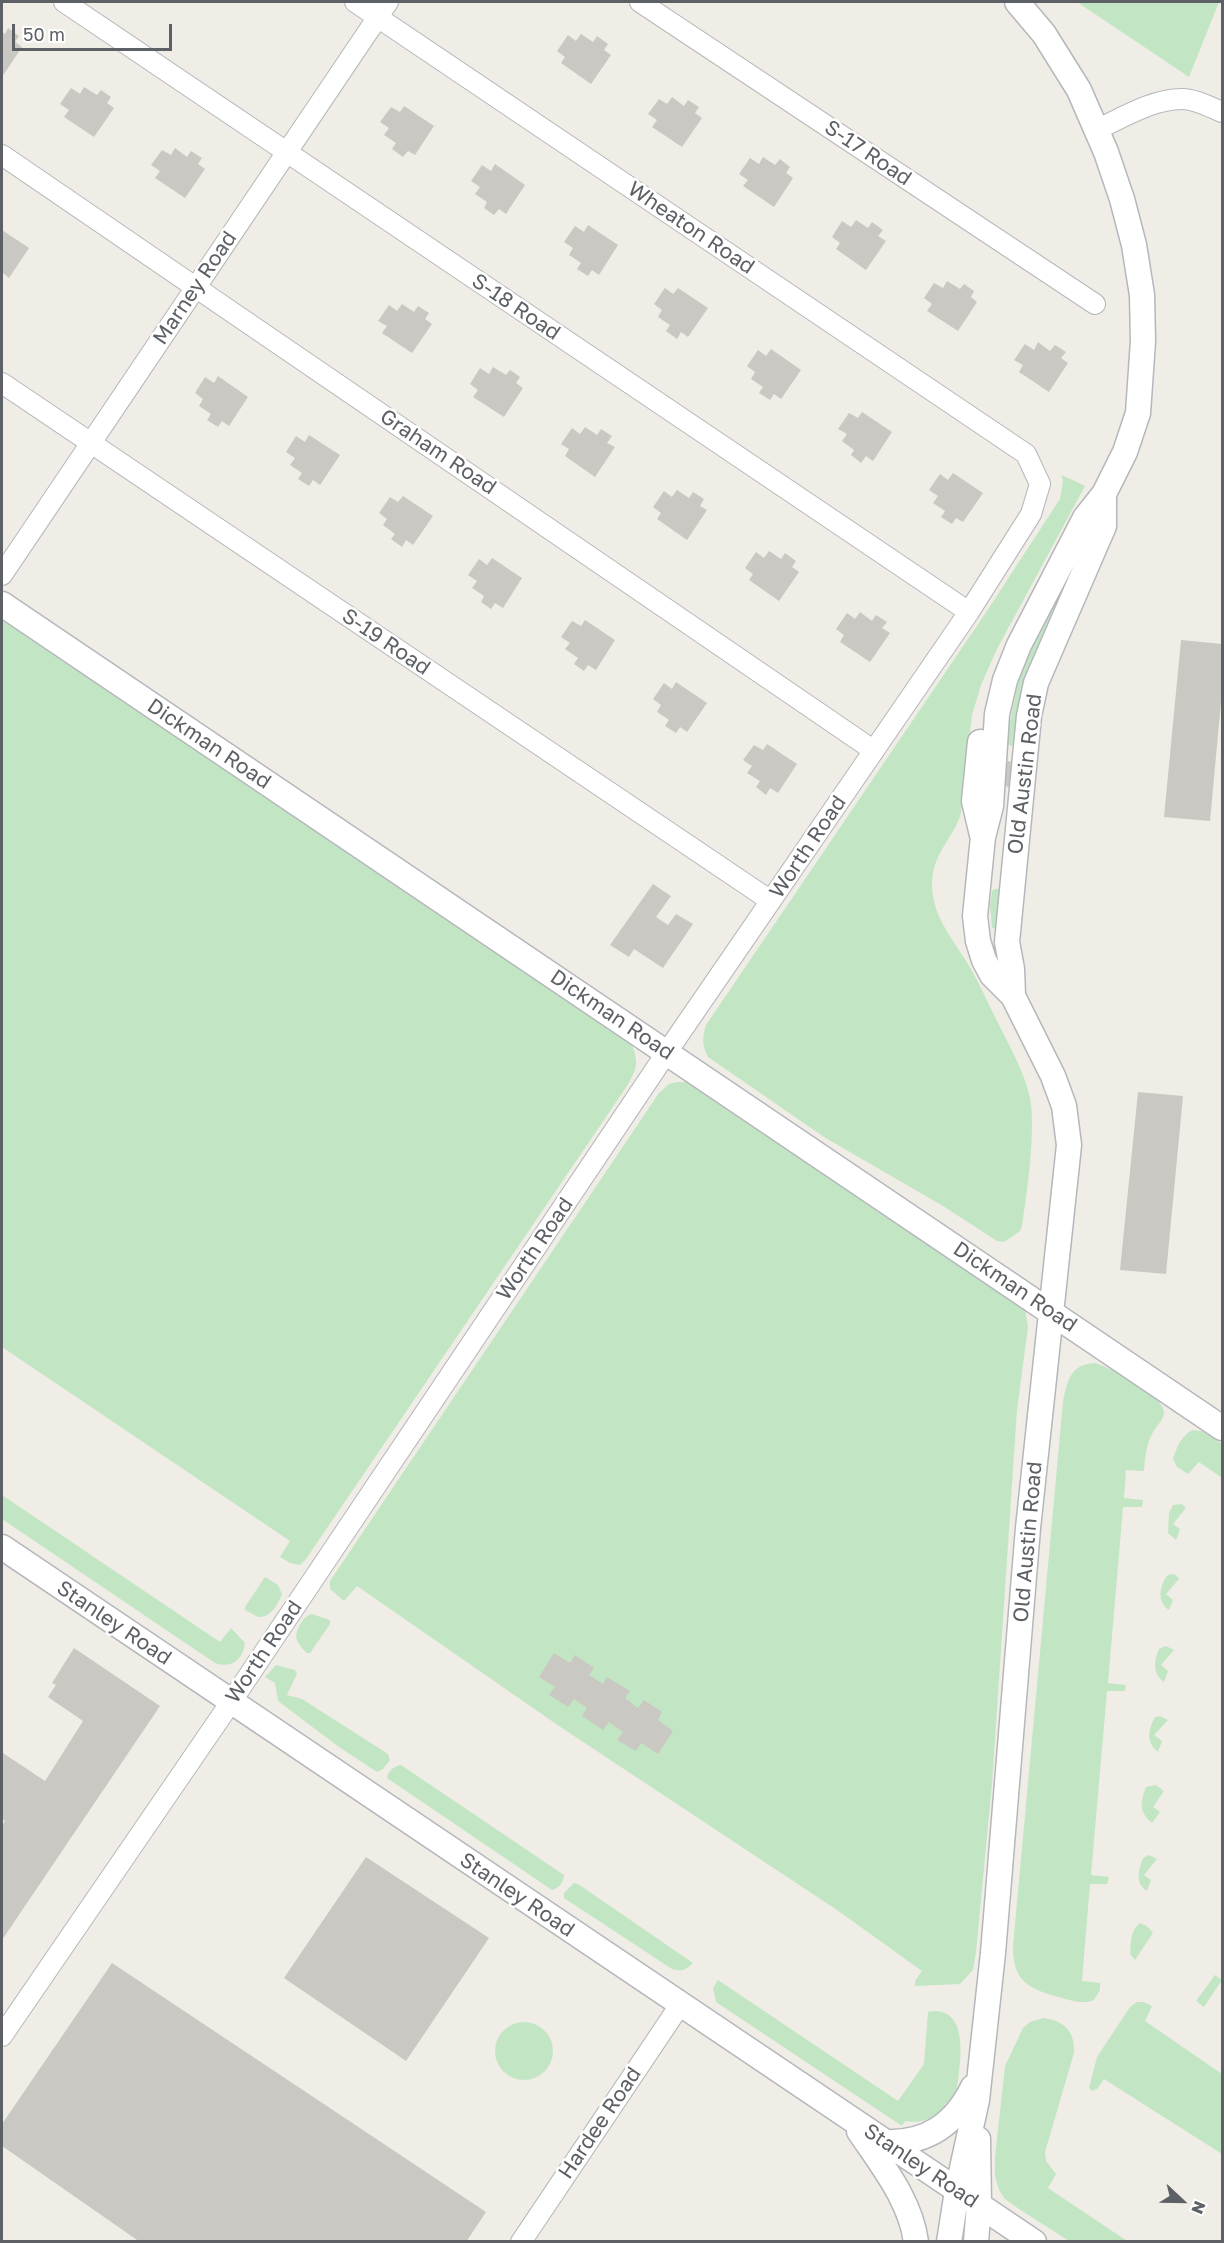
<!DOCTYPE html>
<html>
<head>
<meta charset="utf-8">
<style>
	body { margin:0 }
	#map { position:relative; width:1224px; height:2243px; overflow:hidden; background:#efede5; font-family:"Golos Text",sans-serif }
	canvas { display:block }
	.frame { position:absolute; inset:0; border:3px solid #5d6065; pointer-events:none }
	.north { position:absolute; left:1152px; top:2171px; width:60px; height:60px; -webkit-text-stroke:4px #fff; paint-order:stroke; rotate:112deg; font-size:16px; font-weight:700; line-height:24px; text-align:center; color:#5d6065 }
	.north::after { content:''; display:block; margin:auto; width:21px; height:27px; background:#5d6065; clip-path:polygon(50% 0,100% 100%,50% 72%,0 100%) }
	.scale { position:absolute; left:12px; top:24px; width:160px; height:27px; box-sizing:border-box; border:3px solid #5d6065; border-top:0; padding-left:8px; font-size:18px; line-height:21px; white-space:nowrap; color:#5d6065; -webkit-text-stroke:4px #fff; paint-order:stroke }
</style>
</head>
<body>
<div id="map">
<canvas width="1224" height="2243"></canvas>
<div class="frame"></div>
<div class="north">N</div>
<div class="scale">50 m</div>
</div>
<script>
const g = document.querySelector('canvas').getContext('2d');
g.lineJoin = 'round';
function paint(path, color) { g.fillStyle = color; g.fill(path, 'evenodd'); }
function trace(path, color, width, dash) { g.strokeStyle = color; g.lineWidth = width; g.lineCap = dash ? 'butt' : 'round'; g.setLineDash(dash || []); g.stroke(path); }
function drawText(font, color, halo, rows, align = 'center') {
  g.font = font + ' "Golos Text",sans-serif'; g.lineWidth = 5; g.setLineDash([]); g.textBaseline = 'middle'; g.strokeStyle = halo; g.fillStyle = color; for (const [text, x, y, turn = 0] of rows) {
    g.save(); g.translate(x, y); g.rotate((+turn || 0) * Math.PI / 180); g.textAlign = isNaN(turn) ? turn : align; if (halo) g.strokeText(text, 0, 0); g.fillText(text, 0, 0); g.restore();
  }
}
const green = new Path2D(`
	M 1077,2 L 1219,2 L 1189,77 Z
	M 1062,475 L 1085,486 L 997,649 L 981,685 L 972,715 L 961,813 C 953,840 933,851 932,884 C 932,918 955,941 971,969 C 981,987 989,1005 998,1023 C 1010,1047 1024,1071 1030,1098 C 1036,1128 1027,1194 1022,1225 L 1020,1231 L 1004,1242 L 997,1241 L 943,1206 L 824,1137 L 708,1057 C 702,1046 702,1037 706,1025 L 987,611 L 1060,499 L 1063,481 Z
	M 1076,554 L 1082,557 L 1019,746 L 1005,745 L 1020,673 Z
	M 2,615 L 629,1039 C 640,1062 638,1068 625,1089 L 306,1559 L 300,1565 L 290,1563 L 280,1557 L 290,1541 L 2,1347 Z
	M 995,889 L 1001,889 L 1002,929 L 992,928 L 990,905 L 992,891 Z
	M 677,1082 L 689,1082 L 1025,1309 L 1028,1327 L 1017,1410 L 992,1784 L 976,1952 L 973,1970 L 960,1984 L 915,1986 L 915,1981 L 922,1971 L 837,1910 L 559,1726 L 357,1586 L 344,1601 L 330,1589 L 330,1581 L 659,1093 L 669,1084 Z
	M 1095,1363 C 1109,1367 1167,1396 1164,1414 C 1163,1421 1155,1427 1152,1434 C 1146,1446 1145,1458 1144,1471 L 1126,1470 L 1124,1498 L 1143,1500 L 1142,1507 L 1123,1507 L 1108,1683 L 1126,1685 L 1125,1691 L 1107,1691 L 1091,1875 L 1109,1877 L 1107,1884 L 1090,1884 L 1082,1981 L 1100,1983 L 1100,1990 L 1094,2000 C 1081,2005 1071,2000 1058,1997 C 1027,1988 1013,1981 1013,1946 L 1063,1402 C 1067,1382 1070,1364 1095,1363 Z
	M 1192,1430 L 1202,1431 L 1222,1444 L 1222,1478 L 1199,1462 L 1188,1474 L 1177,1467 L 1173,1459 C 1177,1446 1181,1437 1192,1430 Z
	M 2,1495 L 220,1642 L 231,1628 L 245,1643 C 243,1660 231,1669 215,1663 L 2,1519 Z
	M 1182,1504 L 1186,1508 L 1173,1524 L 1180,1529 L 1176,1540 L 1168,1533 L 1169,1513 L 1173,1505 Z
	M 1171,1574 L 1176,1575 L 1179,1579 L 1166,1594 L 1173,1600 L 1169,1610 C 1157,1602 1159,1587 1167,1576 Z
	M 265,1577 L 278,1585 L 282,1594 C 278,1605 270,1618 258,1617 L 245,1610 L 245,1607 Z
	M 312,1614 L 330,1620 L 330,1624 L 310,1653 L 307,1653 C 297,1643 292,1637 301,1623 C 304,1618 306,1616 312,1614 Z
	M 1166,1646 L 1174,1650 L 1161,1665 L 1168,1671 L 1164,1682 C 1152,1673 1154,1661 1159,1649 Z
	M 276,1665 L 295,1670 L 297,1674 L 287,1695 L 302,1699 L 388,1754 L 390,1760 L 383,1769 L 377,1772 L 339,1747 L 278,1701 L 275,1683 L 265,1677 Z
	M 1160,1716 L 1168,1720 L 1154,1735 L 1162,1741 L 1158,1752 C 1146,1743 1148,1729 1155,1717 Z
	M 401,1765 L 564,1875 C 564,1882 559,1888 552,1890 L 387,1778 C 388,1771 394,1766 401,1765 Z
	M 1156,1785 L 1164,1791 L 1153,1807 L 1160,1812 L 1152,1823 C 1139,1812 1140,1803 1146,1787 Z
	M 1149,1855 L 1157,1859 L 1144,1875 L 1151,1880 L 1147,1891 C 1135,1883 1138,1871 1143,1858 Z
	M 574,1883 L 578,1884 L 693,1963 C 686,1970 681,1972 672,1969 L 564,1898 L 564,1893 Z
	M 1140,1923 L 1147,1926 L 1153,1933 L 1135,1960 L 1130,1954 C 1131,1942 1130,1931 1140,1923 Z
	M 1215,1975 L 1222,1980 L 1204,2007 L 1196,2001 Z
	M 718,1980 L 898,2101 L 924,2064 L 928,2012 C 935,2010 941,2011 947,2014 C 969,2027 958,2075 956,2097 L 952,2105 L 947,2102 C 937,2118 923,2124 905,2121 L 902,2126 L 716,2002 L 713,1988 Z
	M 1137,2002 L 1144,2002 L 1152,2006 L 1145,2021 L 1222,2074 L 1222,2154 L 1104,2079 L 1097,2089 L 1092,2091 L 1089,2088 L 1097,2057 L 1130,2007 Z
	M 1044,2018 C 1065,2021 1075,2032 1074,2053 L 1045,2152 L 1046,2161 L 1056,2174 L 1048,2188 L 1127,2241 L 1069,2241 L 1019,2209 L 1005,2199 L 999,2190 L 995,2176 L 995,2157 L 1005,2066 L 1023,2028 L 1030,2022 Z
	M495 2051a29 29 0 1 1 58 0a29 29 0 1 1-58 0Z`);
const building = new Path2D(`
	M 8,28 L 19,36 L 15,42 L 22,47 L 2,77 L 2,32 L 5,34 Z
	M 581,34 L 593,42 L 597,36 L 608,44 L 604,50 L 611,55 L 591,84 L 561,63 L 565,57 L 557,51 L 568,35 L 576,41 Z
	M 84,87 L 97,95 L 101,90 L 111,97 L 107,103 L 114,108 L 94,137 L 64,117 L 69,110 L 60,104 L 71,88 L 80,94 Z
	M 672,97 L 684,106 L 688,100 L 699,107 L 695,113 L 702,118 L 682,147 L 652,127 L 657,120 L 648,114 L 659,99 L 667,104 Z
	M 404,106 L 434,126 L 415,155 L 408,151 L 403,157 L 392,149 L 396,143 L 384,135 L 389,128 L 380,122 L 391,107 L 400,112 Z
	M 175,148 L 187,157 L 191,151 L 202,158 L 198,164 L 205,169 L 185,198 L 155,178 L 160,171 L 151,165 L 162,150 L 171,155 Z
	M 763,157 L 775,165 L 780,159 L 790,167 L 786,173 L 793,178 L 774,207 L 743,186 L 748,180 L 739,174 L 750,158 L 759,164 Z
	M 495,164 L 525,185 L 506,214 L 499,209 L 494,215 L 484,208 L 487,202 L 475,194 L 480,187 L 471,181 L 482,165 L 491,171 Z
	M 856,220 L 868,228 L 872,222 L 883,230 L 878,236 L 886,241 L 866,270 L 836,249 L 840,243 L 832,237 L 842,221 L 851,227 Z
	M 588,225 L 618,245 L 599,275 L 592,270 L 588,276 L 577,269 L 581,263 L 569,255 L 573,248 L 564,242 L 575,226 L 584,232 Z
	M 2,230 L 29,248 L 9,278 L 2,272 Z
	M 947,281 L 960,289 L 964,284 L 974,291 L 971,297 L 977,302 L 958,331 L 927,311 L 932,304 L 924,298 L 934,283 L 943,288 Z
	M 665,288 L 673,294 L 678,288 L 708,308 L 688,337 L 681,332 L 677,339 L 666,331 L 670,325 L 658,317 L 662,310 L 654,304 Z
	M 402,304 L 414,312 L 418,306 L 429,313 L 425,319 L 432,324 L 412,353 L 382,333 L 387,326 L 378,321 L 389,305 L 397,311 Z
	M 1038,342 L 1050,351 L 1055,345 L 1066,352 L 1061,358 L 1068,363 L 1049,392 L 1019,372 L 1023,365 L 1014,360 L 1025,344 L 1034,350 Z
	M 771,349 L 801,370 L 781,399 L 774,394 L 770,400 L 759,393 L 763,387 L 751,379 L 755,372 L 747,366 L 758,350 L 766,356 Z
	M 493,367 L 506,375 L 510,370 L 520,377 L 516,383 L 523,388 L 504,417 L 473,397 L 478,390 L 470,384 L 480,368 L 489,374 Z
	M 218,376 L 248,397 L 229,426 L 222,421 L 218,427 L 207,420 L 211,414 L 199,406 L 203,399 L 195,393 L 205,377 L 214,383 Z
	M 862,412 L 892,432 L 873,461 L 866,456 L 861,463 L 851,455 L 854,450 L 842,441 L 847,434 L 838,429 L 849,413 L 858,418 Z
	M 585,427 L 597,435 L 601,429 L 612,436 L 607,443 L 615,447 L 595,477 L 565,456 L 569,449 L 561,444 L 572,428 L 580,434 Z
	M 309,435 L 340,455 L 320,485 L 313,480 L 309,486 L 298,479 L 302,473 L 290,465 L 295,458 L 286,452 L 296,436 L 305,442 Z
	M 953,473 L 983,493 L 963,522 L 956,518 L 952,524 L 941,517 L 945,511 L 933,503 L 938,496 L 929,490 L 940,474 L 948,480 Z
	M 677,490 L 689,498 L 693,492 L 704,499 L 700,506 L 707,510 L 687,540 L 657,519 L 661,513 L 653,507 L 664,491 L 672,497 Z
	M 403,496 L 433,516 L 413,545 L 406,540 L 402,547 L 391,539 L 395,534 L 383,525 L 387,519 L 379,513 L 390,497 L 398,502 Z
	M 769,551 L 781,559 L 785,553 L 796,561 L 792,567 L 799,572 L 779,601 L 749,580 L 753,574 L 745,568 L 756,552 L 764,558 Z
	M 492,558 L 522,578 L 503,608 L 495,603 L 491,609 L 481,602 L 484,596 L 472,588 L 477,581 L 468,575 L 479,559 L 487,565 Z
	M 860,612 L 872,621 L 876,615 L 887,622 L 882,628 L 890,633 L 870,662 L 840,642 L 844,635 L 836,629 L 847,613 L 855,619 Z
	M 585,620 L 615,640 L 596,670 L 588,665 L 584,671 L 574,664 L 578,658 L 565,649 L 570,643 L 561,637 L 572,621 L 581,626 Z
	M 1181,640 L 1222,644 L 1222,691 L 1210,821 L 1164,817 Z
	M 676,682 L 707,703 L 687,732 L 680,727 L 676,733 L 665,726 L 669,720 L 657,712 L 661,705 L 653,699 L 664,683 L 672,689 Z
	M 767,744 L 797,764 L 778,793 L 770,788 L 766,795 L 756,787 L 760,781 L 747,773 L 752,766 L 743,760 L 754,745 L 763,750 Z
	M 1003,761 L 1018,762 L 1016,787 L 1001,786 Z
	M 653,884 L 671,896 L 656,917 L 668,925 L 676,914 L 693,924 L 663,968 L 634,949 L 629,957 L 610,945 Z
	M 1138,1092 L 1183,1096 L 1166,1274 L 1120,1270 Z
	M 74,1648 L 160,1706 L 2,1940 L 2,1826 L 5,1821 L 2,1819 L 2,1755 L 3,1753 L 45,1781 L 83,1721 L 48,1697 L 56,1685 L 52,1683 Z
	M 554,1653 L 570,1663 L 575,1655 L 594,1668 L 589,1675 L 603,1684 L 607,1677 L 630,1691 L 625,1698 L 638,1708 L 644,1700 L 662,1712 L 658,1720 L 673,1731 L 658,1754 L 641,1743 L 636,1751 L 617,1740 L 623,1732 L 609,1722 L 603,1730 L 582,1716 L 587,1708 L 574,1699 L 568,1707 L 549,1695 L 555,1687 L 539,1677 Z
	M 366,1857 L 489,1938 L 406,2061 L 284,1978 Z
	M 112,1963 L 486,2212 L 466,2242 L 140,2242 L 2,2146 L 2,2124 Z`);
const minor = new Path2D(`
	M 64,2 L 969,612
	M 640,2 L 1095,304
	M 1096,130 C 1122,118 1152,99 1182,99 C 1195,99 1210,107 1222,112
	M 2,155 L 873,750
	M 2,383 L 771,901
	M 2,575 L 388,2
	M 2,2036 L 231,1702 L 667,1052 L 969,612 L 1031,514 L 1040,484 L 1026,454 L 355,2
	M 521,2242 L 680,2005`);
const tertiary = new Path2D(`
	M 2,604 L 1222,1428
	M 980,742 L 974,801 L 982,835
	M 1013,996 L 1012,969 L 1007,942 L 1029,716 L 1036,683 L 1104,526 L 1104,494
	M 2,1547 L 1034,2242
	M 859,2131 C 881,2164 911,2201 916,2242
	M 884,2142 C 927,2144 955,2124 973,2087
	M 949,2242 L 957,2191 L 977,2100 L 993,1953 L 1028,1528 L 1069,1145 L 1064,1106 L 1053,1076 L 1013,996 L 992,975 L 984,960 L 978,941 L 975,916 L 983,837 L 991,806 L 997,714 L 1005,680 L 1019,645 L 1085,518 L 1104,494 L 1125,452 L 1138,413 L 1143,341 L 1142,295 L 1134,245 L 1122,199 L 1106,152 L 1079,90 L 1044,34 L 1017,2
	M 976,2242 L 979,2205 L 978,2139`);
const streetNames = [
	["S-17 Road",868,153,34],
	["Wheaton Road",691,228,34],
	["Marney Road",195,288,-56],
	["S-18 Road",516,307,34],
	["Graham Road",438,452,34],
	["S-19 Road",386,642,34],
	["Dickman Road",209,744,34],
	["Old Austin Road",1025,774,-83],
	["Worth Road",808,847,-56],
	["Dickman Road",612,1015,34],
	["Worth Road",535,1249,-56],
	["Dickman Road",1015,1287,34],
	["Old Austin Road",1028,1542,-85],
	["Stanley Road",114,1623,34],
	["Worth Road",264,1652,-56],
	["Stanley Road",517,1895,34],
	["Hardee Road",600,2123,-56],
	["Stanley Road",921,2166,34]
];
paint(green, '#c2e6c4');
paint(building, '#cac8c2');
trace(minor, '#b6b7bc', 22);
trace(tertiary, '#b6b7bc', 27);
trace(minor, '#fff', 20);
trace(tertiary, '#fff', 24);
drawText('21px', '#5d6065', '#fff', streetNames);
</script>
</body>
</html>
